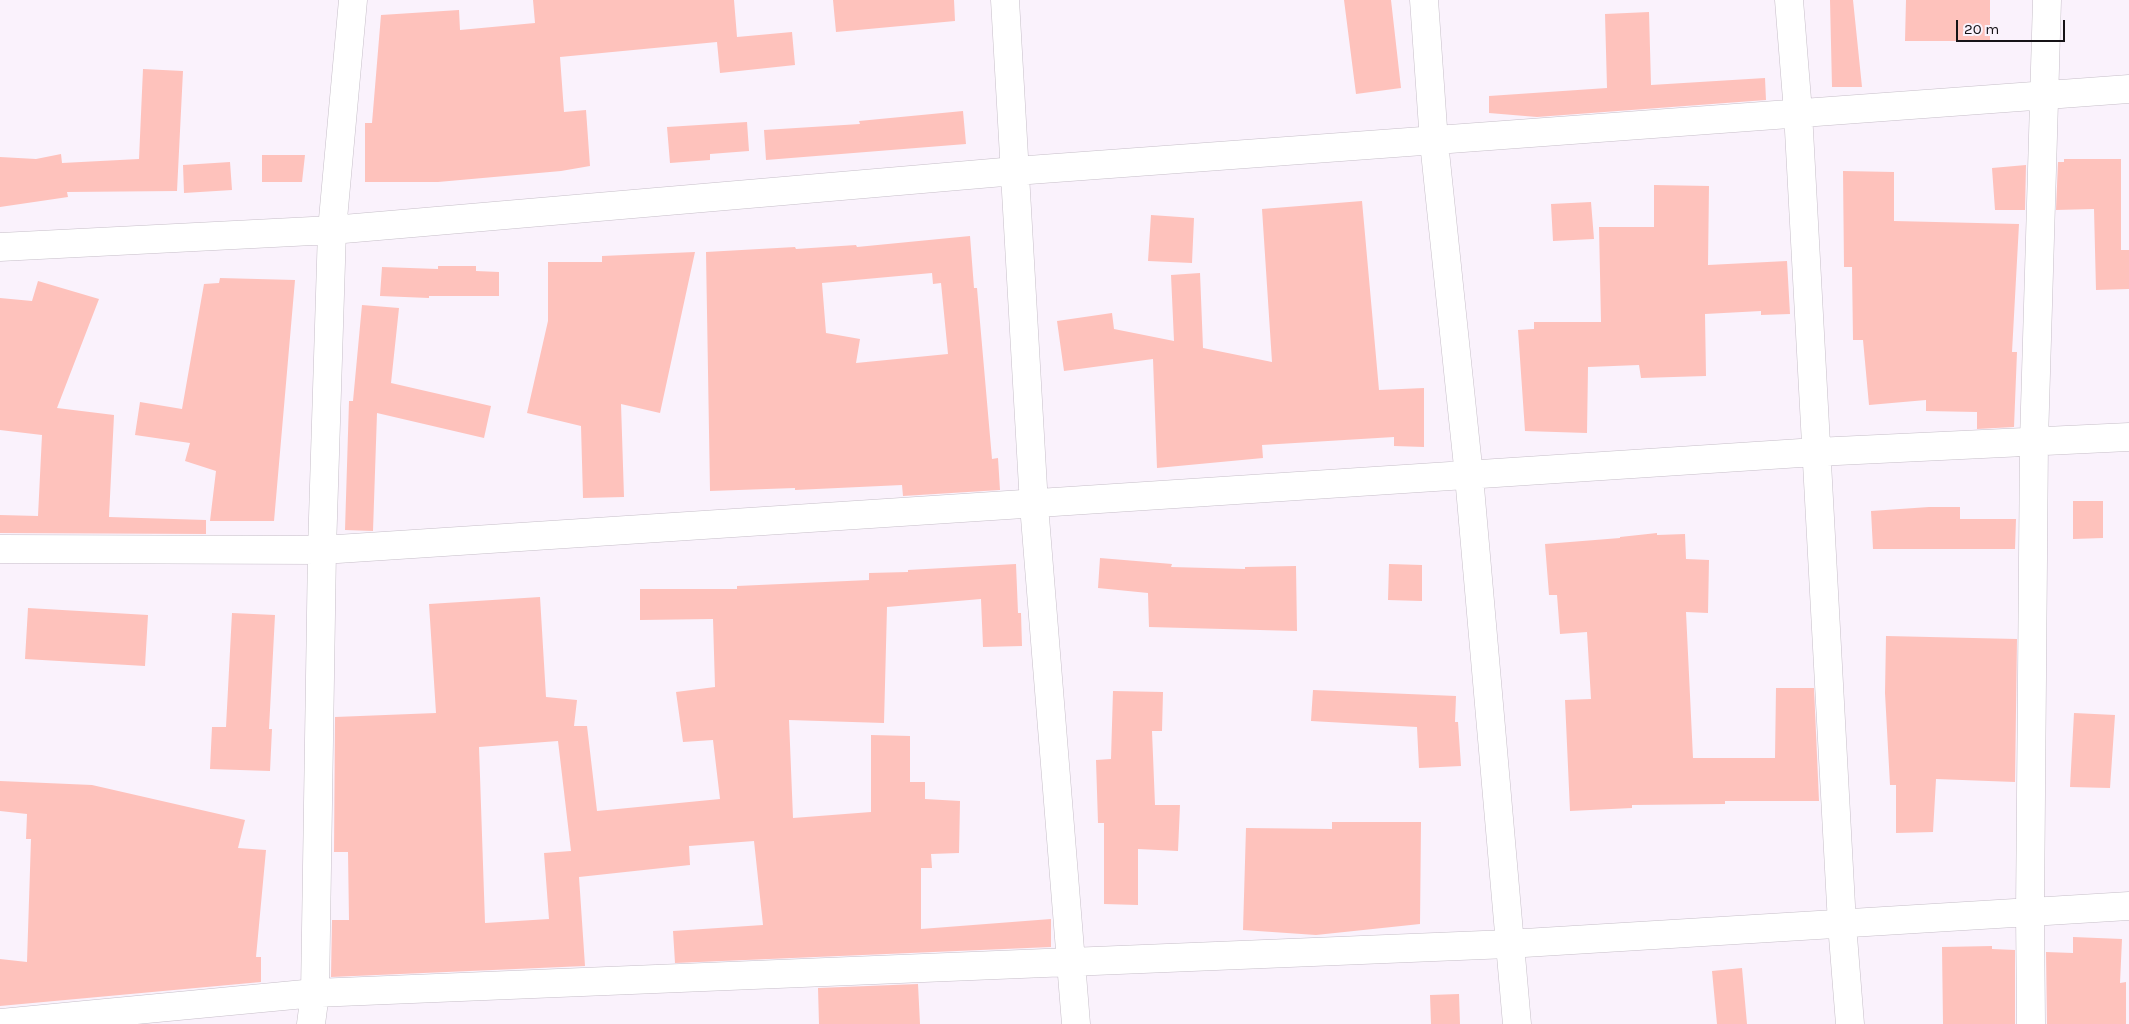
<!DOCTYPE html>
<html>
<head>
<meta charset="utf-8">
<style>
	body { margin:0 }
	#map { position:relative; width:2129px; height:1024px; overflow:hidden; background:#faf2fc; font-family:Karla,sans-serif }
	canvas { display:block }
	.scale { position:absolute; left:1956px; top:20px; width:109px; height:22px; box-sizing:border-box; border:2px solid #161317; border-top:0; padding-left:6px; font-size:15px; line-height:18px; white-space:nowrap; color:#161317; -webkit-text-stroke:4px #faf2fc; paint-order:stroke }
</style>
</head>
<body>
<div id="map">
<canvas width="2129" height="1024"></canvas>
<div class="scale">20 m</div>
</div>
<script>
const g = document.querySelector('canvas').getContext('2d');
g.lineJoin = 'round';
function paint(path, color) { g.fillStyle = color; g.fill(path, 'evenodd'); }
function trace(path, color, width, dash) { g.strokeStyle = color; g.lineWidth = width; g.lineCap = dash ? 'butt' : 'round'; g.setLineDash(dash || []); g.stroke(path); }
const building = new Path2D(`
	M 533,0 L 734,0 L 737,37 L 792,32 L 795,65 L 720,73 L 717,42 L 560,57 L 564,112 L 586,110 L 590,166 L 561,171 L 438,182 L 365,182 L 365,123 L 372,123 L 381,15 L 459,10 L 460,30 L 535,23 Z
	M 833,0 L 954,0 L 955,21 L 836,32 Z
	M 1344,0 L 1391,0 L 1401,88 L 1356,94 Z
	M 1830,0 L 1853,0 L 1862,87 L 1832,87 Z
	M 1906,0 L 1990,0 L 1990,41 L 1905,41 Z
	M 1649,12 L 1651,85 L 1765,78 L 1766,100 L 1537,117 L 1489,113 L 1489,96 L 1607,88 L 1605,14 Z
	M 143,69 L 183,71 L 177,191 L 67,192 L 68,197 L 0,207 L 0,157 L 36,159 L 61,154 L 62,163 L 139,159 Z
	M 963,111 L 966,144 L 766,160 L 764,130 L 860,124 L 859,121 Z
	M 747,122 L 749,151 L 710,154 L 710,160 L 670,163 L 667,127 Z
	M 262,155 L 305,155 L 302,182 L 262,182 Z
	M 2064,159 L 2121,159 L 2121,250 L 2129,250 L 2129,289 L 2096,290 L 2094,209 L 2056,210 L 2058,162 L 2064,162 Z
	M 230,162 L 232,190 L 184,193 L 183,165 Z
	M 2026,165 L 2025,210 L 1995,210 L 1992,168 Z
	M 1843,171 L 1894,172 L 1894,221 L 2019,224 L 2012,352 L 2017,352 L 2014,427 L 1977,429 L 1977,412 L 1926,411 L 1926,400 L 1869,405 L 1863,340 L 1853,340 L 1852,267 L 1844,267 Z
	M 1654,185 L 1709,186 L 1708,265 L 1787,261 L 1790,314 L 1761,315 L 1761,311 L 1705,314 L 1706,376 L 1641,378 L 1639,365 L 1588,367 L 1587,433 L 1525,431 L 1518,330 L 1534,329 L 1534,322 L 1601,322 L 1599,227 L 1654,227 Z
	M 1362,201 L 1379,390 L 1424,388 L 1424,447 L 1394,446 L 1394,437 L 1262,445 L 1263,458 L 1157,468 L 1153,359 L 1064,371 L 1057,321 L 1112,313 L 1114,329 L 1174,341 L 1171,275 L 1200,273 L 1203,348 L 1272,362 L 1262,209 Z
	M 1591,202 L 1594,239 L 1553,241 L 1551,204 Z
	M 1151,215 L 1194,218 L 1192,263 L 1148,261 Z
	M 970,236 L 974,288 L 977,288 L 992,459 L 998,458 L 1000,490 L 903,496 L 902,485 L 795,490 L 795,488 L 710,491 L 706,252 L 795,247 L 796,249 L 856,245 L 857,247 ZM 932,273 L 933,284 L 941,283 L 948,354 L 856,363 L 860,339 L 826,333 L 822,283 Z
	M 695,252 L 660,413 L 621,404 L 624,497 L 583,498 L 581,426 L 527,413 L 548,321 L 548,262 L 602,262 L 602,256 Z
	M 438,266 L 476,266 L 476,271 L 499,272 L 499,296 L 429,296 L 429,298 L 380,296 L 382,267 L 438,269 Z
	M 220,278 L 295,280 L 274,521 L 210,521 L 216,471 L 185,461 L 190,443 L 135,435 L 140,402 L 182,409 L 204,284 L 219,283 Z
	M 38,281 L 99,299 L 57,408 L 114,415 L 109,517 L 206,520 L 206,534 L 0,533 L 0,515 L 38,516 L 42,435 L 0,430 L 0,298 L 32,301 Z
	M 362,305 L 399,308 L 391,383 L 491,406 L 484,438 L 377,413 L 373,531 L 345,530 L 349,401 L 353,401 Z
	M 2073,501 L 2103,501 L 2103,538 L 2073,539 Z
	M 1929,507 L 1960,507 L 1960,519 L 2016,519 L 2015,549 L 1873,549 L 1871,511 Z
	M 1657,533 L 1657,535 L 1685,534 L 1686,559 L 1709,560 L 1708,613 L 1686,612 L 1693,758 L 1775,758 L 1776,688 L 1814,688 L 1819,801 L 1725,801 L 1725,804 L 1632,805 L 1632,808 L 1570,811 L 1565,700 L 1591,699 L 1587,632 L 1560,634 L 1557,595 L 1549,595 L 1545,544 L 1620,538 L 1620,537 Z
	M 1100,558 L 1172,564 L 1171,567 L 1245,569 L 1245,567 L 1296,566 L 1297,631 L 1149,627 L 1148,593 L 1098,588 Z
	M 1016,564 L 1018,613 L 1021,613 L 1022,646 L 983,647 L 981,599 L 887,607 L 884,723 L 789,720 L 793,818 L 871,812 L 871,735 L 910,736 L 910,782 L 925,782 L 925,799 L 960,801 L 959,853 L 931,854 L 932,868 L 921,868 L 921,929 L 1051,919 L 1051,947 L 675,963 L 673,931 L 763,925 L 754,841 L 689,846 L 690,865 L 579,877 L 585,966 L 331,977 L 332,920 L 349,920 L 348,852 L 334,852 L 335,717 L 436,713 L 429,604 L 540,597 L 546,697 L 577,700 L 574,726 L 587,726 L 597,811 L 720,799 L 713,740 L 683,742 L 676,692 L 715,687 L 713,619 L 640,620 L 640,589 L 737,589 L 737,586 L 869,580 L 869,573 L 908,572 L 908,570 ZM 558,741 L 571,851 L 544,853 L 549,919 L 485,923 L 479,747 Z
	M 1389,564 L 1422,565 L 1422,601 L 1388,600 Z
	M 28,608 L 148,615 L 145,666 L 25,659 Z
	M 232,613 L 275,615 L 269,729 L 272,729 L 270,771 L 210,769 L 212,727 L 226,727 Z
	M 1886,636 L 2017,639 L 2015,782 L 1936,779 L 1933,832 L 1896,833 L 1896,785 L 1890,785 L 1885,693 Z
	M 1313,690 L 1456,696 L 1455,722 L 1458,722 L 1461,766 L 1419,768 L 1417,727 L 1311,721 Z
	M 1113,691 L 1163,692 L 1162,731 L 1152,731 L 1155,805 L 1180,805 L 1178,851 L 1138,849 L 1138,905 L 1104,904 L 1104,823 L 1098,823 L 1096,760 L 1111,759 Z
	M 2074,713 L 2115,715 L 2110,788 L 2070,787 Z
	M 0,781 L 92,785 L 245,820 L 238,848 L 266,850 L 256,957 L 261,957 L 261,982 L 0,1006 L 0,959 L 27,962 L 31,839 L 26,839 L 27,814 L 0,811 Z
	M 1332,822 L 1421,822 L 1420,924 L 1316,935 L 1243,930 L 1246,828 L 1332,829 Z
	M 2073,937 L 2122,939 L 2120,983 L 2126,982 L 2126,1024 L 2047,1024 L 2046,952 L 2073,953 Z
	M 1992,946 L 1992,949 L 2015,950 L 2015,1024 L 1943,1024 L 1942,947 Z
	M 1742,968 L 1747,1024 L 1717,1024 L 1712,971 Z
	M 918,984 L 920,1024 L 819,1024 L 818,988 Z
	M 1459,994 L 1460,1024 L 1431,1024 L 1430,995 Z`);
const minor = new Path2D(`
	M 1005,0 L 1034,505 L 1076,1024
	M 1424,0 L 1434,142 L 1469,476 L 1517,1024
	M 1789,0 L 1798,112 L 1842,924 L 1850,1024
	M 0,247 L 332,230 L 1015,171 L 2129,89
	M 0,549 L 322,550 L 1816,452 L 2129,437
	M 0,1023 L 315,993 L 1508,944 L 2129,906
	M 311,1024 L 315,993 L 322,550 L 332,230 L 353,0
	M 2031,1024 L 2030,912 L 2034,441 L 2047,0`);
paint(building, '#fec2bc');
trace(minor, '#c6bec8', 29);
trace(minor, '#fff', 28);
</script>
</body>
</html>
